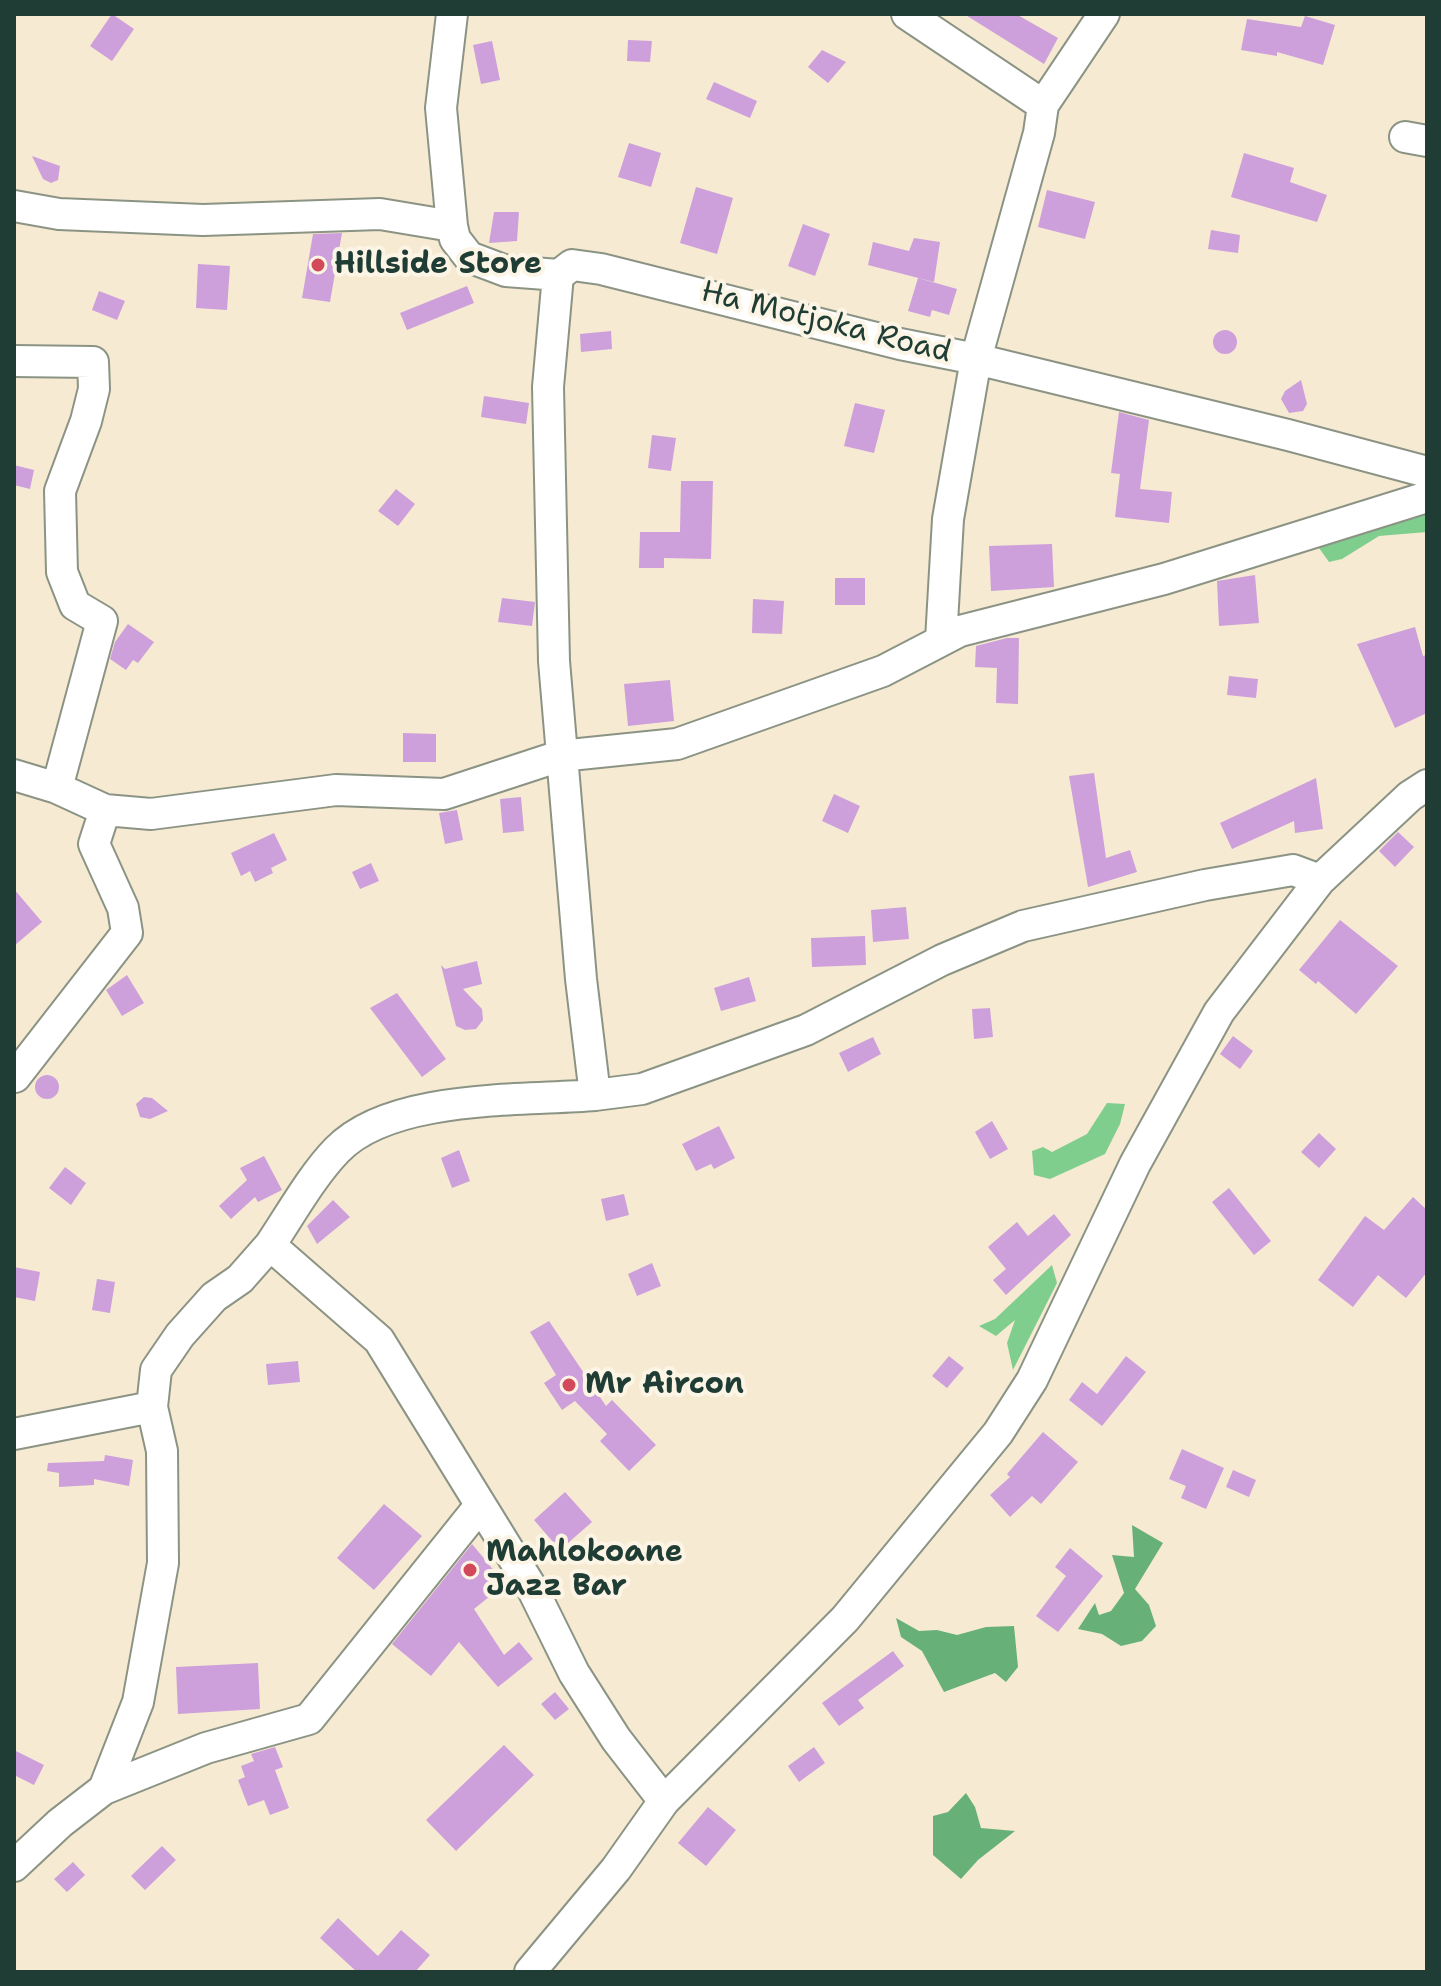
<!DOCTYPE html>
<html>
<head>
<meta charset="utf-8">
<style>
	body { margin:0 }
	#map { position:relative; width:1441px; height:1986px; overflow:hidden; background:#f7ead3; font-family:"Shantell Sans",sans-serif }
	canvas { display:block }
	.frame { position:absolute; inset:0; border:16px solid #1f3d34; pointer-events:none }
</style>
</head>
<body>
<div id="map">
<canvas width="1441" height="1986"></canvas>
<div class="frame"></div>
</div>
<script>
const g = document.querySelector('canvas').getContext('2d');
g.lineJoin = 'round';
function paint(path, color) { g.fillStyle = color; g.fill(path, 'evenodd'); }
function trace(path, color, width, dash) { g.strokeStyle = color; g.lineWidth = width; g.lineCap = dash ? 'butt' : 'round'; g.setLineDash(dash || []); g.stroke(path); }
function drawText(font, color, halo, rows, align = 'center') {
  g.font = font + ' "Shantell Sans",sans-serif'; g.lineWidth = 8; g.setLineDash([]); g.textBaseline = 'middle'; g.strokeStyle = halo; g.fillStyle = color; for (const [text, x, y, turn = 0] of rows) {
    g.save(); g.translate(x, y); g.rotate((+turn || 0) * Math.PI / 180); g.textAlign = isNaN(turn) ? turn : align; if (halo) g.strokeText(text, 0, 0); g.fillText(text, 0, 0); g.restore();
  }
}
const green = new Path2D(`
	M 1427,507 L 1427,532 L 1379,536 L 1342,559 L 1329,562 L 1319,548 L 1320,539 Z
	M 1107,1103 L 1125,1104 L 1120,1124 L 1105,1154 L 1050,1179 L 1034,1175 L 1032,1151 L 1043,1147 L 1052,1152 L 1087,1134 Z
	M 1052,1265 L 1057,1283 L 1013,1370 L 1007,1343 L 1015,1320 L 996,1336 L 979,1326 L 995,1319 Z`);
const forest = new Path2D(`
	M 1132,1525 L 1163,1543 L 1135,1589 L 1149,1605 L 1156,1626 L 1142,1641 L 1121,1646 L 1102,1634 L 1078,1629 L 1095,1603 L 1099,1615 L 1111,1611 L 1124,1593 L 1112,1555 L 1134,1557 Z
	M 896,1618 L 919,1631 L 937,1630 L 957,1635 L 986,1627 L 1014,1626 L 1018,1667 L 1006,1682 L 995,1673 L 944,1692 L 922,1651 L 901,1637 Z
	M 966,1793 L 975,1807 L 981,1828 L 1015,1831 L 978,1860 L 961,1879 L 933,1855 L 933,1816 L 948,1812 Z`);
const building = new Path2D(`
	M 112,14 L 134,29 L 112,61 L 90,46 Z
	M 964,14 L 1016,14 L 1058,38 L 1044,64 Z
	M 1305,16 L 1335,25 L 1323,65 L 1277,52 L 1277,56 L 1241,50 L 1247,19 L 1301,27 Z
	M 628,40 L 652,41 L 650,62 L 627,61 Z
	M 492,41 L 500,80 L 481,84 L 473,45 Z
	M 822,50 L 846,62 L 828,83 L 808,67 Z
	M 714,82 L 757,101 L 750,118 L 706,99 Z
	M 629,143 L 661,153 L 651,187 L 618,177 Z
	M 1244,153 L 1294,168 L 1290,182 L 1327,195 L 1317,222 L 1231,197 Z
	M 32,156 L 60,166 L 58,180 L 51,183 L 43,179 Z
	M 696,187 L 733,198 L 717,254 L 680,243 Z
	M 1047,190 L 1095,202 L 1085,239 L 1038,227 Z
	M 494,212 L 519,212 L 517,241 L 489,243 Z
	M 803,224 L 830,234 L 815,276 L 788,266 Z
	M 1211,230 L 1240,235 L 1238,253 L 1208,249 Z
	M 342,233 L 330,302 L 302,298 L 313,234 Z
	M 914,238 L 940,242 L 934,282 L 868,265 L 873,242 L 909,251 Z
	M 198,264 L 230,266 L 227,310 L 196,308 Z
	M 918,278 L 957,289 L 949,315 L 932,310 L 930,317 L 908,311 Z
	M 467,286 L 474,303 L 407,330 L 400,313 Z
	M 99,291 L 125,301 L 117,320 L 92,310 Z
	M1213 342a12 12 0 1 1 24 0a12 12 0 1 1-24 0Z
	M 611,331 L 612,349 L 581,352 L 580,334 Z
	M 1301,380 L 1307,404 L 1303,411 L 1289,413 L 1281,399 L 1285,391 Z
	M 484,396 L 529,403 L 526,424 L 481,417 Z
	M 855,403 L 885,410 L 874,453 L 844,446 Z
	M 1119,412 L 1149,420 L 1140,489 L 1172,492 L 1169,523 L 1115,517 L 1120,474 L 1111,473 Z
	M 652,435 L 676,438 L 671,471 L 648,468 Z
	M 14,465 L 34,470 L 30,489 L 14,485 Z
	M 681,481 L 713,481 L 711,559 L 664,558 L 664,568 L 639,568 L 640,532 L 680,532 Z
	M 396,489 L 415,504 L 398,526 L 378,511 Z
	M 1052,544 L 1054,587 L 991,591 L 989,546 Z
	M 1255,575 L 1259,623 L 1219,626 L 1217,581 Z
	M 835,578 L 865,578 L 865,605 L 835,605 Z
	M 502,598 L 535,602 L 532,626 L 498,622 Z
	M 753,599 L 784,601 L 782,634 L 752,633 Z
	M 128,624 L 154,642 L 138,663 L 133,660 L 126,670 L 110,659 L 115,642 Z
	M 1415,627 L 1423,656 L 1427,655 L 1427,713 L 1395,728 L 1357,644 Z
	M 1007,638 L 1019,638 L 1018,704 L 996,703 L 997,668 L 975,667 L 976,646 Z
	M 1229,676 L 1258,679 L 1256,698 L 1227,695 Z
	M 670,680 L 674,721 L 628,726 L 624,684 Z
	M 403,733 L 436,734 L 436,762 L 403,762 Z
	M 1094,773 L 1106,858 L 1130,850 L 1137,872 L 1088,887 L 1069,776 Z
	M 1316,778 L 1323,829 L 1295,833 L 1294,821 L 1232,849 L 1220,823 Z
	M 834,794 L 860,806 L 848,833 L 822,821 Z
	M 521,797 L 524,831 L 503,833 L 500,799 Z
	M 457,810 L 463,840 L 445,844 L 439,813 Z
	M 1398,832 L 1414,847 L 1395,867 L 1379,851 Z
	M 274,833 L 287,860 L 271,868 L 273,873 L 255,882 L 250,871 L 241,876 L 231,853 Z
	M 371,863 L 379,881 L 360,889 L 352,872 Z
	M 14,889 L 42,922 L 14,946 Z
	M 906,907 L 909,939 L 873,942 L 871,910 Z
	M 1340,920 L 1398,966 L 1356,1014 L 1318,981 L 1316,984 L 1299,970 Z
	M 865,936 L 866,965 L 812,967 L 811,938 Z
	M 477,961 L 482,984 L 463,989 L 482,1009 L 483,1020 L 476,1029 L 465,1030 L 456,1026 L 441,965 L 445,969 Z
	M 127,975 L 144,1003 L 122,1016 L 106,990 Z
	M 749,977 L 756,1001 L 721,1011 L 714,988 Z
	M 397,993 L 446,1059 L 422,1077 L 370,1008 Z
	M 990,1008 L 993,1037 L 974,1039 L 972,1009 Z
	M 1233,1036 L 1253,1051 L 1240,1069 L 1220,1054 Z
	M 873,1037 L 881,1054 L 848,1072 L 839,1053 Z
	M35 1087a12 12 0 1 1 24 0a12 12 0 1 1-24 0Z
	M 144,1097 L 152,1098 L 168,1111 L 150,1119 L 140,1117 L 136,1104 Z
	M 992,1121 L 1008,1149 L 990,1159 L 975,1132 Z
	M 719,1126 L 735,1158 L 714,1169 L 711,1164 L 696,1171 L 682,1144 Z
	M 1319,1133 L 1336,1149 L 1319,1168 L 1301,1152 Z
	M 459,1150 L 470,1181 L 452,1188 L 441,1158 Z
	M 264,1156 L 282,1190 L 258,1202 L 255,1197 L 231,1219 L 219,1206 L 247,1180 L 240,1168 Z
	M 65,1167 L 86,1183 L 71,1205 L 49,1188 Z
	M 1229,1188 L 1271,1241 L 1254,1255 L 1212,1202 Z
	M 624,1194 L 629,1215 L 606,1221 L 601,1199 Z
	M 1413,1197 L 1427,1210 L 1427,1272 L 1406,1298 L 1378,1275 L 1353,1307 L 1318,1280 L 1365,1216 L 1384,1230 Z
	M 333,1200 L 350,1217 L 317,1244 L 307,1226 Z
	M 1054,1214 L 1071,1235 L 1006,1295 L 993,1280 L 1006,1269 L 988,1247 L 1017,1222 L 1028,1236 Z
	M 652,1263 L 661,1286 L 637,1296 L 628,1274 Z
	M 14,1267 L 40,1272 L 35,1301 L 14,1297 Z
	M 97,1279 L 115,1282 L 110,1313 L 92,1310 Z
	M 549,1321 L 606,1406 L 612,1400 L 656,1445 L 629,1471 L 600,1441 L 607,1434 L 575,1401 L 562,1410 L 544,1383 L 556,1375 L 530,1332 Z
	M 949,1356 L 964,1368 L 947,1388 L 932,1376 Z
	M 1126,1356 L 1146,1372 L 1102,1426 L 1069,1400 L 1082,1382 L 1097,1394 Z
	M 298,1361 L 300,1382 L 268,1385 L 266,1364 Z
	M 1043,1432 L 1078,1462 L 1041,1504 L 1032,1496 L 1010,1517 L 990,1495 L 1010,1477 L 1007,1474 Z
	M 1182,1449 L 1224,1468 L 1206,1509 L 1181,1498 L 1186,1486 L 1169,1479 Z
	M 105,1455 L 133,1460 L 129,1486 L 94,1479 L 94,1485 L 59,1487 L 59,1473 L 47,1471 L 48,1463 L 104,1461 Z
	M 1233,1470 L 1256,1480 L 1249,1497 L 1226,1487 Z
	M 565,1492 L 592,1522 L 560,1550 L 534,1520 Z
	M 384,1504 L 422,1536 L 374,1590 L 337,1558 Z
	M 472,1544 L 505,1584 L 474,1609 L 504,1655 L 519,1642 L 533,1659 L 498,1687 L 459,1642 L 431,1676 L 392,1644 Z
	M 1070,1548 L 1103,1576 L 1058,1632 L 1036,1616 L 1066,1576 L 1055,1567 Z
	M 893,1651 L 904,1666 L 858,1700 L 864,1708 L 839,1726 L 822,1703 Z
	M 258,1663 L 260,1709 L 178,1714 L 176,1667 Z
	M 555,1692 L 569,1709 L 555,1720 L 541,1704 Z
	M 504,1745 L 534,1775 L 456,1851 L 426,1820 Z
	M 275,1747 L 283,1767 L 275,1770 L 289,1808 L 270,1815 L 264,1800 L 248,1806 L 238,1780 L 245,1777 L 241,1766 L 254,1761 L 251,1754 Z
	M 814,1747 L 825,1763 L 799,1782 L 788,1766 Z
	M 14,1750 L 44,1765 L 34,1785 L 14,1775 Z
	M 708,1807 L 736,1830 L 706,1866 L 678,1843 Z
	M 162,1846 L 176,1860 L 145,1890 L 131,1876 Z
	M 73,1862 L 85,1875 L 67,1892 L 54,1879 Z
	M 338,1918 L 378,1956 L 401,1930 L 430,1955 L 415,1972 L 357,1972 L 320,1938 Z`);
const minor = new Path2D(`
	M 452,14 L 441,108 L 452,226 L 455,239 L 469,257 L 506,271 L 559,275 L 572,265 L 601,269 L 900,344 L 976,359 L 1288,435 L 1427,472
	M 907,14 L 1043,105
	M 1405,137 L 1427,141
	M 14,206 L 59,214 L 203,220 L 380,214 L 452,226
	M 558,275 L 548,387 L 554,661 L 581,979 L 595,1095 C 522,1101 391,1094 337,1150 C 311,1177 291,1214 270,1245 L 379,1340 L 533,1590 L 574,1673 L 616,1739 L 664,1801
	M 14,361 L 93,362 L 94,389 L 86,421 L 60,491 L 62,572 L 75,605 L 102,621 L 57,788
	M 941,640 L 948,519 L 976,359 L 1039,133 L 1043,105 L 1104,14
	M 14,775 L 57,788 L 105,810 L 151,814 L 336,790 L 444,794 L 560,756 L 677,744 L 883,671 L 960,631 L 1164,579 L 1427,497
	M 15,1077 L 127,933 L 123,908 L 94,844 L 105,810
	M 595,1095 L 642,1089 L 806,1030 L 942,960 L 1023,926 L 1205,885 L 1293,870 L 1320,880
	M 14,1434 L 152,1407
	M 104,1789 L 206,1748 L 309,1719 L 479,1507
	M 14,1866 L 60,1823 L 104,1789 L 138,1702 L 163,1563 L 162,1451 L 152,1407 L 156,1370 L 180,1335 L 214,1297 L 240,1279 L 270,1245
	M 530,1972 L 616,1869 L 664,1801 L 845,1619 L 998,1433 L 1032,1380 L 1135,1164 L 1219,1012 L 1320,880 L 1410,796 L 1427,785`);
const markers = [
	[318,265,8,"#d1495b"],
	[569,1385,8,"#d1495b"],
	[470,1570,8,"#d1495b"]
];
const poiNames = [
	["Hillside Store",334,265],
	["Mr Aircon",585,1385],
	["Mahlokoane",486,1553],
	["Jazz Bar",486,1587]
];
const streetNames = [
	["Ha Motjoka Road",826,323,14]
];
paint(green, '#7fce8e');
paint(forest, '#67b179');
paint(building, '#cda0db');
trace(minor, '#8b9484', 34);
trace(minor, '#fff', 30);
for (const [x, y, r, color] of markers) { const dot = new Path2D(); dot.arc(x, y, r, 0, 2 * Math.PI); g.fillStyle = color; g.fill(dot); trace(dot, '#fcf5e5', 3); }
drawText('bold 30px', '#1f3d34', '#fcf5e5', poiNames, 'left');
drawText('30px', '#1f3d34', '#fcf5e5', streetNames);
</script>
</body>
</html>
